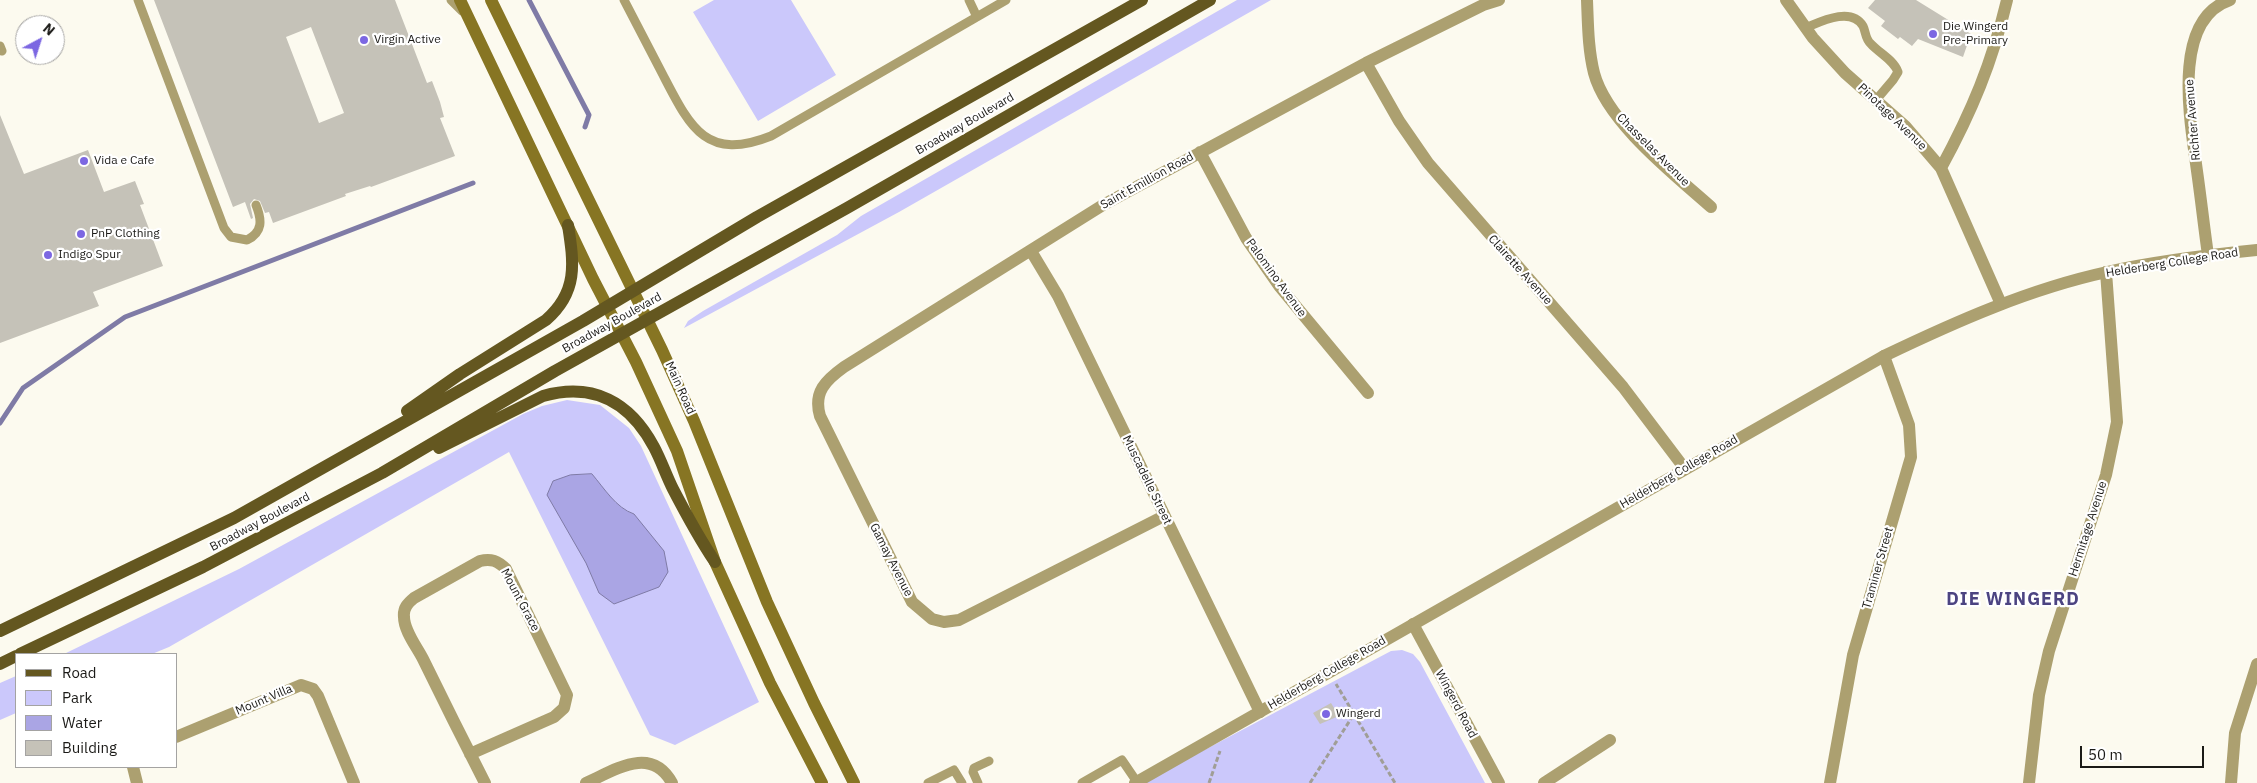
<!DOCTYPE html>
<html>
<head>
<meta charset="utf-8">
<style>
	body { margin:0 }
	#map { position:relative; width:2257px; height:783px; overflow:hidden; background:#fcfaef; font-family:"IBM Plex Sans",sans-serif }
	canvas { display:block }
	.legend { position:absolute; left:15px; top:653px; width:162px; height:115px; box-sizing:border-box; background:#fff; border:1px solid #a4a3a2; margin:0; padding:6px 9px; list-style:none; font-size:15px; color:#1b1a17 }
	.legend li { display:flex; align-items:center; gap:10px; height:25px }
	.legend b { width:25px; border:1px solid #a4a3a2 }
	.north { position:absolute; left:15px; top:15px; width:50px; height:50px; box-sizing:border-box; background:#fff; border:1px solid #a4a3a2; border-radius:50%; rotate:40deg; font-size:14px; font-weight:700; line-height:20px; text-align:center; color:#1b1a17 }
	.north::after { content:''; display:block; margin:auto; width:18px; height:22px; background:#7c67e2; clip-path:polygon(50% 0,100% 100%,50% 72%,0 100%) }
	.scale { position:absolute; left:2080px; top:746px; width:124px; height:22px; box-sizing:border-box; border:2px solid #1b1a17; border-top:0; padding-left:6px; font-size:15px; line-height:18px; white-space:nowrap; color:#1b1a17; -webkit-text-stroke:4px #fff; paint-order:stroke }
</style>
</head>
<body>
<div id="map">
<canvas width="2257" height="783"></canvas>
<ul class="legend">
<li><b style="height:6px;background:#645720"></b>Road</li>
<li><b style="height:14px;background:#cbc8fb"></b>Park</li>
<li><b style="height:14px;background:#aaa5e4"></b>Water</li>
<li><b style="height:14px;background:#c5c2b8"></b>Building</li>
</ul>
<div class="north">N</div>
<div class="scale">50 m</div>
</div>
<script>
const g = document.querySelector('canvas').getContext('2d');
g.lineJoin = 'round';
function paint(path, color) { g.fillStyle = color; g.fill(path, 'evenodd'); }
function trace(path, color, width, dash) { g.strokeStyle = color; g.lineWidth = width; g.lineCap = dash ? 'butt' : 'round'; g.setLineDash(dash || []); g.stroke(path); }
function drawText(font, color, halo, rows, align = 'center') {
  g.font = font + ' "IBM Plex Sans",sans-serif'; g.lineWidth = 4.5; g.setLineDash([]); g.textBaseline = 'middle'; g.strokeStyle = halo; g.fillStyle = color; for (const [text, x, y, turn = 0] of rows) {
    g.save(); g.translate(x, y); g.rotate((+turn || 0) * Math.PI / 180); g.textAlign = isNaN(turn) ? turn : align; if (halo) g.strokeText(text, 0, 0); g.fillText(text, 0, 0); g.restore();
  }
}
const green = new Path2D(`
	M 714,0 L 791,0 L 836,75 L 758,121 L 693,12 Z
	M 1237,0 L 1271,0 L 899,212 L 684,328 L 688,321 L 703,311 L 837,235 L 861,216 Z
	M 567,400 L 600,405 L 629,428 L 641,446 L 759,702 L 675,745 L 650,735 L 509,452 L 169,647 L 152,654 L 64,654 L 239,569 L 523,414 L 542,406 Z
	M 1402,650 L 1413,654 L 1420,662 L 1485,783 L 1142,783 L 1391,651 Z
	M 16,676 L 16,713 L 0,720 L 0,683 Z`);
const water = new Path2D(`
	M 592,474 C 604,488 616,508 634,514 L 664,551 L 668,572 L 659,587 L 614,604 L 599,593 L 586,563 L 547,495 L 553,481 L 570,475 Z`);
const stream = new Path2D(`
	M 529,0 L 589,115 L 585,127
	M 0,423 L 23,388 L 125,317 L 473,183`);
const building = new Path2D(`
	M 154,0 L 395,0 L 427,83 L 432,81 L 440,102 L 444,117 L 440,118 L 455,156 L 371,187 L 370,186 L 345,194 L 346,196 L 273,223 L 269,212 L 265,213 L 260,201 L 254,199 L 250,204 L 253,218 L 251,219 L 245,202 L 233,207 ZM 311,27 L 344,113 L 319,123 L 286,37 Z
	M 1875,0 L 1916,0 L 1971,34 L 1963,57 L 1918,39 L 1912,46 L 1900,37 L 1898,39 L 1881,26 L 1885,21 L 1868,8 Z
	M 0,115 L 24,174 L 88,150 L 104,192 L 135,181 L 144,204 L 140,205 L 163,266 L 93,292 L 99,306 L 0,343 Z
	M 1331,703 L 1339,716 L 1320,724 L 1313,713 Z`);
const path = new Path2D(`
	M 1354,714 L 1395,783
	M 1209,783 L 1220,751
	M 1310,783 L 1354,714 L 1336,684`);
const service = new Path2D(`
	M 138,0 L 224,228 L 231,237 L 247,240 C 263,232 262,220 256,205
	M 451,0 L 462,11
	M 624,0 C 637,25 650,50 663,75 C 690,127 706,162 771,136 L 1006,0
	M 969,0 L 977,17
	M 1805,28 C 1820,22 1851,6 1863,26 C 1866,32 1865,39 1871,44 C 1879,53 1894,60 1898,72 L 1893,80 L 1876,100
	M 0,46 L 2,51
	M 928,783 L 954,770 L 962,783
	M 978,783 L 973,772 L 974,768 L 989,761
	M 1082,783 L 1122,760 L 1137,782`);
const minor = new Path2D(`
	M 1587,0 C 1588,24 1588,49 1594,73 C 1607,122 1674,174 1711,207
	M 1786,0 L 1813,38 L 1845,73 L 1905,126 L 1941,168 L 2001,304
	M 1366,63 L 1399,121 L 1428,163 L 1623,387 L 1685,469
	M 1200,152 L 1246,238 L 1280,287 L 1368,393
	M 1941,168 C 1972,111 1992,63 2007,0
	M 1031,251 L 1058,296 L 1260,712
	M 2208,255 C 2204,227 2201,199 2197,171 C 2191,125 2170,20 2230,0
	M 1164,516 L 959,620 L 944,622 L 932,619 L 912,602 L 820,416 C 813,392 826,380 844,367 L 1103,205 L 1366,63 L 1483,5 L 1499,0
	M 1413,624 L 1499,783
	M 176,737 L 301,685 L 313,689 L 318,696 L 354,783
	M 470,754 L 554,717 L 564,708 L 567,695 L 506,569 C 498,561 491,558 480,561 L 414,598 C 408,603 403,608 404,617 C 404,631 417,647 423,659 C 443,700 464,742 485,783
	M 133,767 L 137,783
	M 586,783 C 615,770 651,745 672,783
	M 1544,783 L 1610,740
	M 1830,783 L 1853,655 L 1911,457 L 1909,425 L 1884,356
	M 2029,783 L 2039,695 L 2049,651 L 2106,475 L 2117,422 L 2106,272
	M 2231,783 L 2235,733 L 2257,664`);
const tertiary = new Path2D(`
	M 1135,783 L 1884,356 C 1955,322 2029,289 2107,272 C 2156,261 2207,255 2257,250`);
const secondary = new Path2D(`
	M 460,0 L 593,279 L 636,362 L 677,451 L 715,562 L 770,683 L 822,783
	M 491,0 L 662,350 L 694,421 L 767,602 L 814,703 L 854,783`);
const primary = new Path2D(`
	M 407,411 L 460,374 L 546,320 C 578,292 574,264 568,225
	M 439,448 L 543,396 C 593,382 630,402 654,447 C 661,460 666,475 673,489 C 686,514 699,538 715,562
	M 0,631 L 234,518 L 583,321 L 757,217 L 1142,0
	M 20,654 L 203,567 L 382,473 L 555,371 L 847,208 L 1210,0
	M 0,664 L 16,656`);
const markers = [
	[1933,34,5,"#7c67e2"],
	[364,40,5,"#7c67e2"],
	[84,161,5,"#7c67e2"],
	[81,234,5,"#7c67e2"],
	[48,255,5,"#7c67e2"],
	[1326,714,5,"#7c67e2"]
];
const poiNames = [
	["Die Wingerd",1943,27],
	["Pre-Primary",1943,41],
	["Virgin Active",374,40],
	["Vida e Cafe",94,161],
	["PnP Clothing",91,234],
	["Indigo Spur",58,255],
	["Wingerd",1336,714]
];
const streetNames = [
	["Pinotage Avenue",1892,117,44],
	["Richter Avenue",2193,120,-95],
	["Broadway Boulevard",965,124,-30],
	["Chasselas Avenue",1653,150,45],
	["Saint Emillion Road",1147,181,-29],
	["Helderberg College Road",2172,263,-9],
	["Clairette Avenue",1520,270,48],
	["Palomino Avenue",1276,278,54],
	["Broadway Boulevard",612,323,-29],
	["Main Road",680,388,66],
	["Helderberg College Road",1679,472,-30],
	["Muscadelle Street",1147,480,64],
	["Broadway Boulevard",260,522,-28],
	["Hermitage Avenue",2088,529,-72],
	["Gamay Avenue",891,560,63],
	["Traminer Street",1878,568,-74],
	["Mount Grace",520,600,62],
	["Helderberg College Road",1327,673,-30],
	["Mount Villa",264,700,-23],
	["Wingerd Road",1456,704,62]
];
const districtNames = [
	["DIE WINGERD",2013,600]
];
paint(green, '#cbc8fb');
paint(water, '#aaa5e4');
trace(water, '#7f7ba6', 1);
trace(stream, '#7f7ba6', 5);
paint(building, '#c5c2b8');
trace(path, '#a09e96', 3, [5, 2.5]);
trace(service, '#aca070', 9);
trace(minor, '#aca070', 12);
trace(tertiary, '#aca070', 12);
trace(secondary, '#877523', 12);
trace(primary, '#645720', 12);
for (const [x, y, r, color] of markers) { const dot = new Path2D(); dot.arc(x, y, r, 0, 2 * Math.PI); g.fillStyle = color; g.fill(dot); trace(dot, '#fff', 2); }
drawText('12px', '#1b1a17', '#fff', poiNames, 'left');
drawText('12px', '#1b1a17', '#fff', streetNames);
g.letterSpacing = '1px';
drawText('bold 18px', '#4c4482', '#fff', districtNames);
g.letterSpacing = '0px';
</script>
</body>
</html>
